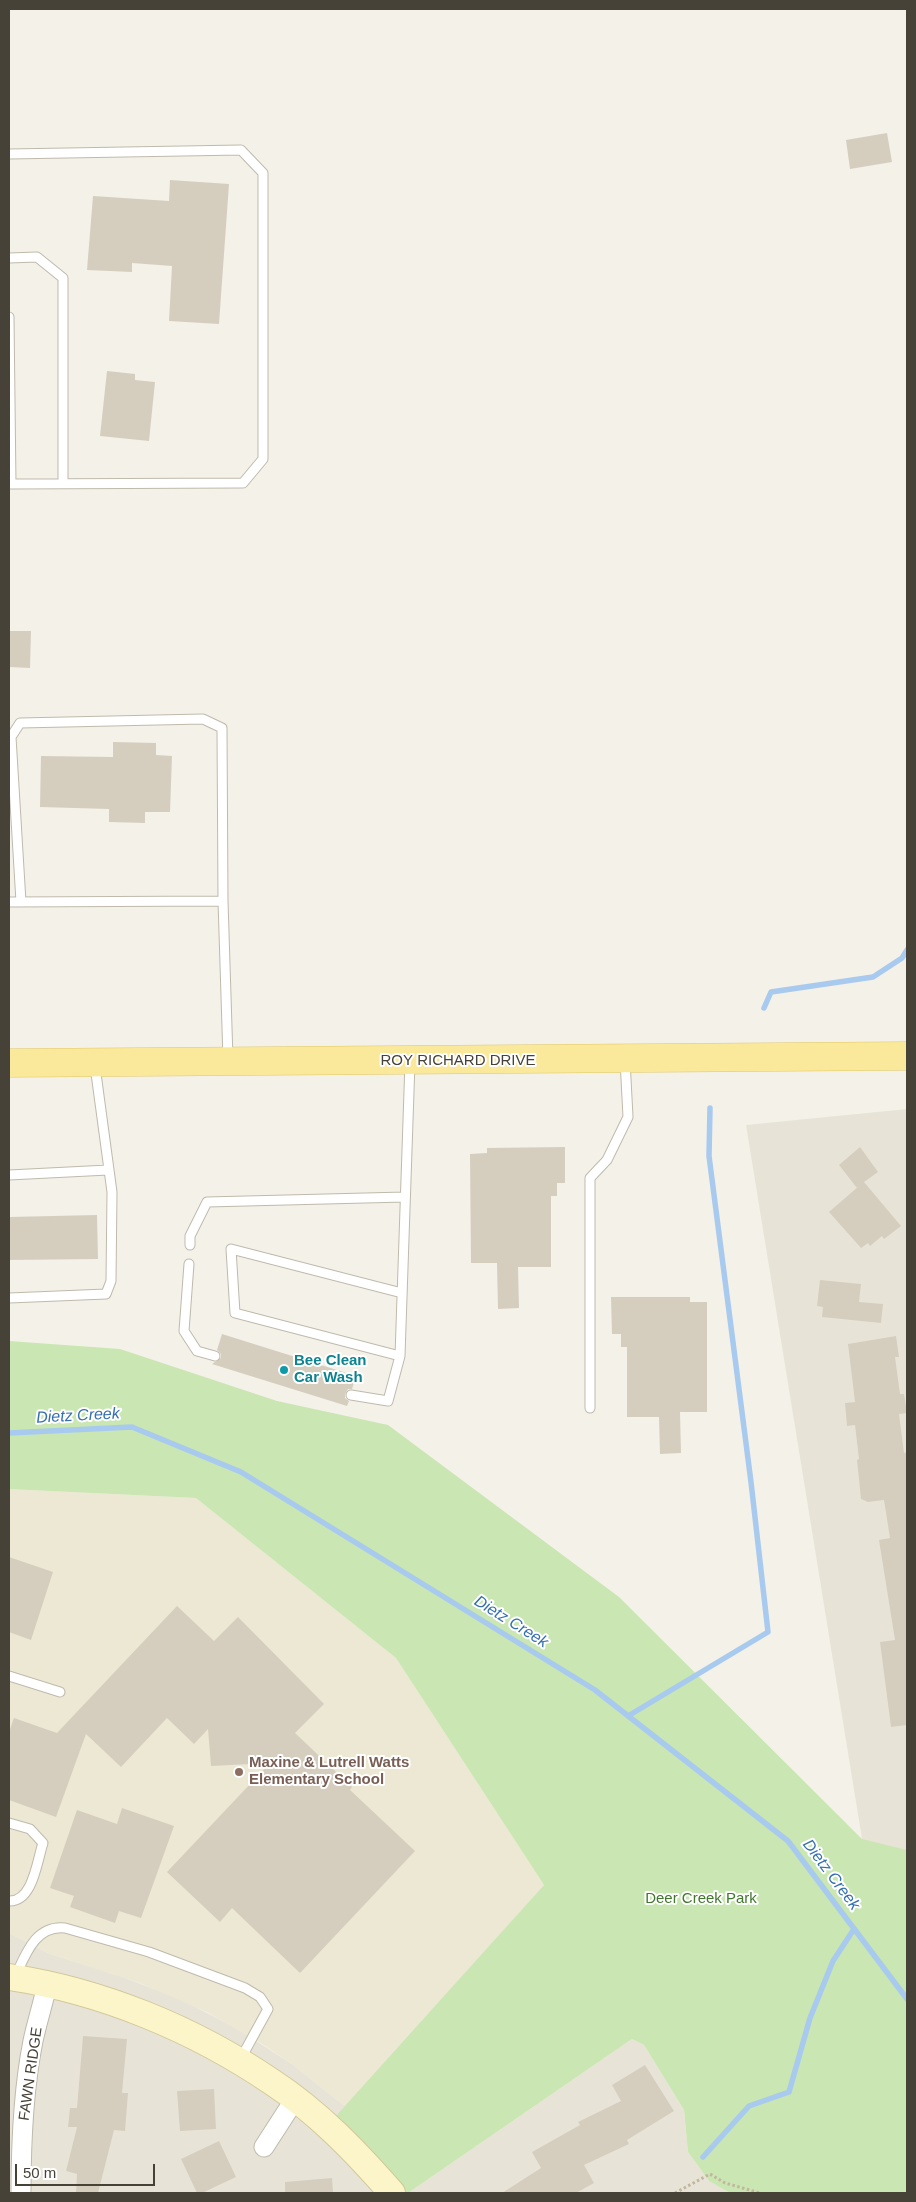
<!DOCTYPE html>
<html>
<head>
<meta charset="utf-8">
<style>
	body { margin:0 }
	#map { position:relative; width:916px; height:2202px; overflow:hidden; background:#f4f1e9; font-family:Helvetica,sans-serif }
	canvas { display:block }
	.frame { position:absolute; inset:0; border:10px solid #474237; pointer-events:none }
	.scale { position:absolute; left:15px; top:2164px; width:140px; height:22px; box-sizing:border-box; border:2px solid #474237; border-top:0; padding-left:6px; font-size:15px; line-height:18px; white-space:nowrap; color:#474237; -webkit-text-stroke:4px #fff; paint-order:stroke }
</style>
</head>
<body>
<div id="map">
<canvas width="916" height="2202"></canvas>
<div class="frame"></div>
<div class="scale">50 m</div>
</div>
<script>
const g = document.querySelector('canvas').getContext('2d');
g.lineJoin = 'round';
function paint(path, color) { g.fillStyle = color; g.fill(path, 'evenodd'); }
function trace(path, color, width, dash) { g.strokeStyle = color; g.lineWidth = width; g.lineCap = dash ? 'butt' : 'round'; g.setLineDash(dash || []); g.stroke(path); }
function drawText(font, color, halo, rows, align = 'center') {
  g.font = font + ' Helvetica,sans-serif'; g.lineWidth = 4; g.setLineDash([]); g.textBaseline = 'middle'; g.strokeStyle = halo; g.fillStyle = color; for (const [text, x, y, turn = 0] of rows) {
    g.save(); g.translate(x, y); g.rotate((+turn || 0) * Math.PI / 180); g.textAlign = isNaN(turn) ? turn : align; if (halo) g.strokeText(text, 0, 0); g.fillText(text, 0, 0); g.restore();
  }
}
const residential = new Path2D(`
	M 907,1109 L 907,2064 L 862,1839 L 746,1125 Z
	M 9,1933 L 50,1954 L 117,1975 L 178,1998 L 236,2028 L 292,2064 L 346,2107 L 328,2126 L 391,2193 L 9,2193 Z
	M 632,2039 L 644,2045 L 684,2110 L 688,2152 L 709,2181 L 730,2193 L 408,2193 Z`);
const education = new Path2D(`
	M 9,1489 L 196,1498 L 396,1658 L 544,1885 L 346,2107 L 292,2064 L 264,2045 L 207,2012 L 140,1983 L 50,1954 L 9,1933 Z`);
const green = new Path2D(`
	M 9,1341 L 120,1349 L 277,1401 L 388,1425 L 619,1597 L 862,1839 L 907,1850 L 907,2193 L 730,2193 L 709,2181 L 688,2152 L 684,2110 L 644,2045 L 632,2039 L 408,2193 L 391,2193 L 327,2126 L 544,1885 L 396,1658 L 196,1498 L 9,1489 Z`);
const stream = new Path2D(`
	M 764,1008 L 771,992 L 873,977 L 902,958 L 907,950
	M 9,1433 L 132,1427 L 241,1472 L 595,1690 L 788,1841 L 907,1999
	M 628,1716 L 768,1632 L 751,1482 L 709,1156 L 710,1108
	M 703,2157 L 749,2106 L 789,2092 L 810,2018 L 833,1961 L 854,1929`);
const building = new Path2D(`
	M 887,133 L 892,162 L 850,169 L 846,140 Z
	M 170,180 L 229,184 L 219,324 L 169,321 L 172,266 L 132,263 L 132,272 L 87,270 L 93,196 L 169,201 Z
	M 107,371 L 135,374 L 135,380 L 155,382 L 149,441 L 100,436 Z
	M 9,631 L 31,631 L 30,668 L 9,667 Z
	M 113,742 L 156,743 L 156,755 L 172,756 L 170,812 L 145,812 L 145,823 L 109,822 L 109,809 L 40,807 L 41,756 L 113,757 Z
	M 565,1147 L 565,1183 L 557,1183 L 557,1196 L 551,1196 L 551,1267 L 518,1267 L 519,1308 L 498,1309 L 497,1263 L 471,1263 L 470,1154 L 487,1153 L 487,1148 Z
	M 860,1147 L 878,1172 L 864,1182 L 901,1226 L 884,1239 L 882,1236 L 870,1246 L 868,1243 L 861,1248 L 829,1212 L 859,1186 L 857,1188 L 839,1165 Z
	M 97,1215 L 98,1259 L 9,1260 L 9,1217 Z
	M 820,1280 L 861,1284 L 859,1302 L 883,1304 L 881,1323 L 822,1317 L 823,1307 L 817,1306 Z
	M 611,1297 L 690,1297 L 690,1302 L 707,1302 L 707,1412 L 680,1412 L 681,1453 L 660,1454 L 659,1417 L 627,1417 L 627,1347 L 621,1347 L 621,1334 L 612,1334 Z
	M 222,1334 L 356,1376 L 352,1389 L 348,1389 L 345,1394 L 345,1398 L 349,1401 L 347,1406 L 212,1364 L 221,1358 L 221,1354 L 217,1350 Z
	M 896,1336 L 899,1357 L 895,1357 L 900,1394 L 904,1394 L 907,1413 L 899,1414 L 904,1453 L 907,1452 L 907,1725 L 891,1727 L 880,1642 L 895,1640 L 879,1540 L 890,1538 L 884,1500 L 868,1502 L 861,1499 L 857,1460 L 859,1459 L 855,1425 L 847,1426 L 845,1403 L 855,1402 L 848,1344 Z
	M 9,1557 L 53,1572 L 31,1640 L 9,1632 Z
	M 177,1606 L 214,1641 L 238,1617 L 324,1704 L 295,1733 L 352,1787 L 350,1790 L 415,1851 L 300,1973 L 232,1908 L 220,1922 L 167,1872 L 270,1763 L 211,1766 L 208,1729 L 194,1744 L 167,1718 L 121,1767 L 86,1734 L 56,1817 L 9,1800 L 9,1732 L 14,1718 L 57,1733 Z
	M 122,1808 L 174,1826 L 141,1918 L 119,1911 L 115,1923 L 70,1907 L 74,1896 L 50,1888 L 77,1810 L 117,1824 Z
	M 83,2036 L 127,2039 L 122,2093 L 128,2093 L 125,2131 L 114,2130 L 98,2193 L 76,2193 L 77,2174 L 66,2171 L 77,2127 L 68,2127 L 70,2108 L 77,2108 Z
	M 645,2065 L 674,2111 L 627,2140 L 629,2144 L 584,2165 L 594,2183 L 576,2193 L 502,2193 L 541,2168 L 532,2152 L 580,2125 L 578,2122 L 621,2101 L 612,2085 Z
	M 214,2089 L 216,2129 L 180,2131 L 177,2091 Z
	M 219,2141 L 236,2177 L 202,2193 L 197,2193 L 181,2159 Z
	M 332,2178 L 333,2193 L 285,2193 L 285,2182 Z`);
const path = new Path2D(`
	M 675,2193 L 710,2174 L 725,2183 L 760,2193`);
const lane = new Path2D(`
	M 9,154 L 241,150 L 263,173 L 263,459 L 243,483 L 9,484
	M 9,258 L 37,257 L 63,278 L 63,483
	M 9,317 L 11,484
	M 9,902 L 223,901 L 228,1059
	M 21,902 L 11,737 L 20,723 L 203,719 L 222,728 L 223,901
	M 9,1175 L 108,1170
	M 190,1245 L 190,1236 L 207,1202 L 405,1197
	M 189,1264 L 184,1331 L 197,1351 L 215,1356
	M 9,1298 L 106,1294 L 111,1281 L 112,1192 L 95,1066
	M 400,1356 L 235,1313 L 231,1249 L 402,1293
	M 351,1395 L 388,1401 L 400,1356 L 410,1062
	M 590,1408 L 590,1178 L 607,1160 L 628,1117 L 625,1060
	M 9,1676 L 60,1692
	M 9,1823 L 30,1829 L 43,1843 C 37,1861 33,1902 9,1901
	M 16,1975 C 26,1953 36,1925 65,1928 L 149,1952 L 245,1988 L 260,1997 L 268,2009 L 240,2060`);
const street = new Path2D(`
	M 264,2147 L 295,2099
	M 21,2193 C 21,2142 23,2091 33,2041 C 37,2022 43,2004 47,1985`);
const secondary = new Path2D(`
	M 9,1977 C 102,1991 194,2029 272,2082 C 318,2112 356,2152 392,2193`);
const primary = new Path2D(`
	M 9,1063 L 907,1056`);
const markers = [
	[284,1370,5,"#0f9aa8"],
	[239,1772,5,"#8d6e63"]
];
const streetNames = [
	["ROY RICHARD DRIVE",458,1061],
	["FAWN RIDGE",31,2074,-82]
];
const cultureNames = [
	["Bee Clean",294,1361],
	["Car Wash",294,1378]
];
const educationNames = [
	["Maxine & Lutrell Watts",249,1763],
	["Elementary School",249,1780]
];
const parkNames = [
	["Deer Creek Park",701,1899]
];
const waterNames = [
	["Dietz Creek",78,1416,-3],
	["Dietz Creek",511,1622,32],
	["Dietz Creek",831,1875,53]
];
paint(residential, '#e7e4d7');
paint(education, '#ece8d3');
paint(green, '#cae6b3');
trace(stream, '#a8caee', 5.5);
paint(building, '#d5cebf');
trace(lane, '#bfbaac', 11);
trace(street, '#bfbaac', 21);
trace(secondary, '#d2c89a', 28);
trace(primary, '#dfc86b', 29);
trace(path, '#c0b79d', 3, [2.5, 2.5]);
trace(lane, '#fff', 9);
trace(street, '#fff', 19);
trace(secondary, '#fdf5ca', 26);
trace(primary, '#fae89b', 28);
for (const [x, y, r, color] of markers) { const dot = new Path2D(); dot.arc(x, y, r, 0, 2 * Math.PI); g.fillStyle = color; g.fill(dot); trace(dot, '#fff', 2); }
drawText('15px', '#474237', '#fff', streetNames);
drawText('bold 15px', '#0d838f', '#fff', cultureNames, 'left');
drawText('bold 15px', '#785e54', '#fff', educationNames, 'left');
drawText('15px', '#41772c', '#fff', parkNames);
drawText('italic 16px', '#346fb0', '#fff', waterNames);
</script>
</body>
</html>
